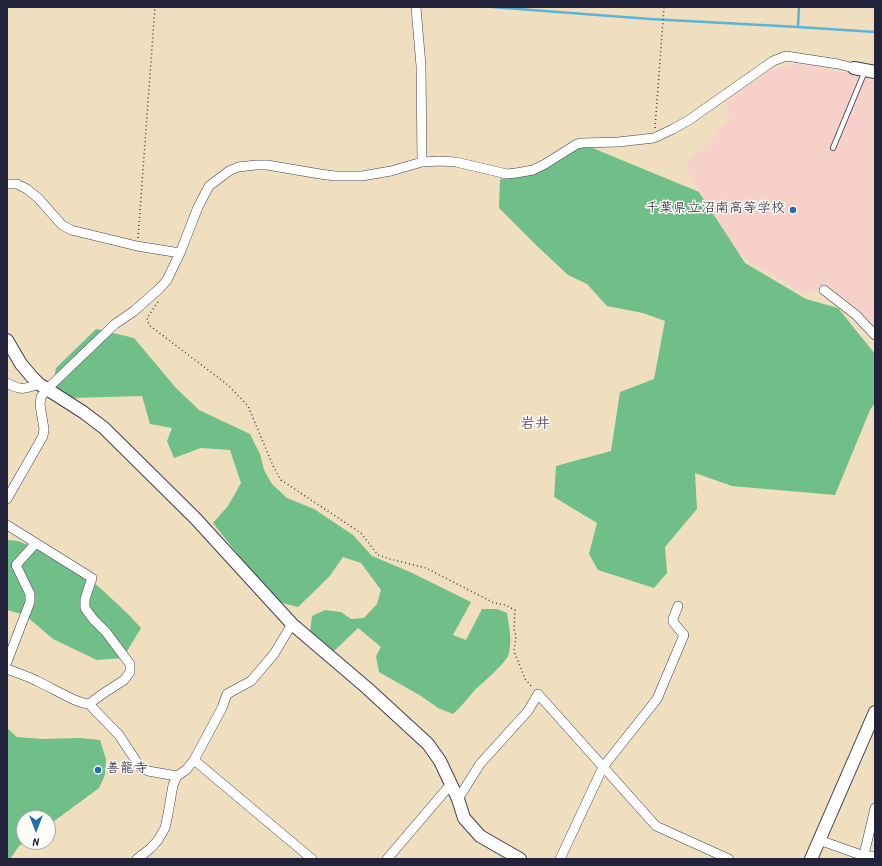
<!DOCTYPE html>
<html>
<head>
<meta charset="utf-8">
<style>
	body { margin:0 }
	#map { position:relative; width:882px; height:866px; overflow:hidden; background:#efdfbf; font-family:Kalam,sans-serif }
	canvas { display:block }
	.frame { position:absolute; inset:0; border:8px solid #22223b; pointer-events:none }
	.north { position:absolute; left:16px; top:810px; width:40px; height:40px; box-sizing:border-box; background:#fdfcf7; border:1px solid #a5a5ac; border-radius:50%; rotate:180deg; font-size:11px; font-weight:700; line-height:16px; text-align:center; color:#22223b }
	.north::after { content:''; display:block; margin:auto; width:14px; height:18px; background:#1f6fb2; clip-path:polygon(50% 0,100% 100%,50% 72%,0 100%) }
</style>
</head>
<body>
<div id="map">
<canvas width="882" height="866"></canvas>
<div class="frame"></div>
<div class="north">N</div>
</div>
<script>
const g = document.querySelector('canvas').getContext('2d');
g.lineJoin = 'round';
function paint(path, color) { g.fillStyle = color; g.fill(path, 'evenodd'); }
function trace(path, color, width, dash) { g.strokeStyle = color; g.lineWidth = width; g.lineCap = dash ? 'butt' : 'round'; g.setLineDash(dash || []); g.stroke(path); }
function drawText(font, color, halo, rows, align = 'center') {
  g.font = font + ' Kalam,"Klee One",sans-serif'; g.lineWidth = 3; g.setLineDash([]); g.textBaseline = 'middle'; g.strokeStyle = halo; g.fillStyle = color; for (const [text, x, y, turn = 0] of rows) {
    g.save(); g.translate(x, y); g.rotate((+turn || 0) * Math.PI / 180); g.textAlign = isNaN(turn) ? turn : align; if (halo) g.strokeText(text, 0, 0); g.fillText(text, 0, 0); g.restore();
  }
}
const built = new Path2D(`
	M 798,63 L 875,79 L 875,327 L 868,318 L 831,286 L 804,295 L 737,253 L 686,168 L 691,159 L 710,143 L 729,118 L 726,101 L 769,71 Z`);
const forest = new Path2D(`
	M 579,147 L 590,147 L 699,192 L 745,263 L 806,299 L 838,308 L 875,354 L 875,403 L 870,410 L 835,495 L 732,486 L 695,473 L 697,509 L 665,547 L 667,573 L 654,588 L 598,570 L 589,554 L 597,523 L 554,497 L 556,466 L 611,451 L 620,392 L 654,379 L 665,321 L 643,313 L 607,306 L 587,284 L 568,275 L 536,245 L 499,208 L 500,179 L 536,174 Z
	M 96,329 L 134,338 L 176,388 L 199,410 L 250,434 L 260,454 L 264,470 L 272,484 L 287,498 L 314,509 L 353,535 L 372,556 L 410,572 L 471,602 L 453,635 L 466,640 L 482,609 L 497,609 L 507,613 C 509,626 512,640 509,653 C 507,663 482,683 474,691 C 467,699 461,707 453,714 L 438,708 L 421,696 L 379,672 L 376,656 L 381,647 L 358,628 L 333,652 L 310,632 L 312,616 L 325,610 L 341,612 L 351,619 L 364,618 L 377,604 L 381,590 L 361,563 L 343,557 L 329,577 L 298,607 L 279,602 L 244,562 L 213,523 L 228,506 L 241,483 L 230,450 L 201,448 L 174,458 L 167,441 L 172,428 L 150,424 L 142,396 L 72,398 L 53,385 L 56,368 Z
	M 7,540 L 18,541 L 58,557 L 98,586 L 127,613 L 141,628 L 123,658 L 97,660 L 53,639 L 25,615 L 7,610 Z
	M 7,728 L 17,737 L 42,739 L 80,738 L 100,740 L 106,759 L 105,775 L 99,788 L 53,822 L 48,826 L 48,818 L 24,818 L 24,842 L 25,842 L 19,846 L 10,859 L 7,859 Z`);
const stream = new Path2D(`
	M 492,7 L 650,19 L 798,27 L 875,32
	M 798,27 L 799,7`);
const path = new Path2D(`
	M 655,128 L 664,7
	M 138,238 L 155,7
	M 158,302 L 147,318 L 149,325 L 228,385 L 248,406 L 274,468 L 281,480 L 361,533 L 378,555 L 390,559 L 426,568 L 494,603 L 505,605 L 515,610 L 514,629 L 516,636 L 514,651 L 525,679 L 533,688`);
const lane = new Path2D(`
	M 833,148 L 865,71`);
const street = new Path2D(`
	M 416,7 L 421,66 L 422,162
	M 7,184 L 17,184 L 27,189 L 38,198 L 62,225 L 71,230 L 137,246 L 180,253
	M 824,290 L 856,315 L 875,335
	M 7,383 C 21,391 25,389 39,384
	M 7,499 L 43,436 L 44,429 L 40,405 L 41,397 L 47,389 L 115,324 L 134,311 L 159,289 L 167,280 L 180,253 L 198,207 L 209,186 L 229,171 L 238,167 L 256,165 L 267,165 L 320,174 L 335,176 L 362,176 L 391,171 L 422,162 L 440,161 L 456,162 L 507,174 L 516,173 L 533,170 L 545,164 L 577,144 L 582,143 L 618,142 L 654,138 L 673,129 L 689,120 L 773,61 L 786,56 L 838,64 L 854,68
	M 7,525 L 92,578 L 85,599 L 85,608 L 93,619 L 106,632 L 130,664 L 130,672 L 124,680 L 101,695 L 89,704
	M 7,662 L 30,602 L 30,594 L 16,565 L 36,543
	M 7,669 C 17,673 27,676 37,681 C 51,687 75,703 89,704 L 119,735 L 140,767 L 148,771 L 177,776
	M 194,760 L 312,859
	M 458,799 L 480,764 L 528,711 L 538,694 L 656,826 L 729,859
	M 819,840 L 864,856 L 875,856
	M 137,859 L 151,848 L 158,840 L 165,828 L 168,814 L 173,785 L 177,776 L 186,770 L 194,760 L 222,708 L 227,694 L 251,681 L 274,654 L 292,624
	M 387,859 L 451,784
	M 560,859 L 603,767 L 657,699 L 684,635 L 673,622 L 673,619 L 678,606
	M 863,859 L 875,808`);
const secondary = new Path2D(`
	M 854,68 L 875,72
	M 7,340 L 21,364 L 32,377 L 39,384 L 83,412 L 104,428 L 196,519 L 292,624 L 367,688 L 428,744 L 440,761 L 458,799 L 464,818 L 480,836 L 520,859
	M 811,859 L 875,712`);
const markers = [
	[793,210,4,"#1f6fb2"],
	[98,770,4,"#1f6fb2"]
];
const poiNames = [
	["千葉県立沼南高等学校",785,210],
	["善龍寺",106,770,"left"]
];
const neighbourhoodNames = [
	["岩井",535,425]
];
paint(built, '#f7d1c9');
paint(forest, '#70be88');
trace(stream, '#5ab4d8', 2.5);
trace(lane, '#413e4f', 6);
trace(street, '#413e4f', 10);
trace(secondary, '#413e4f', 14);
trace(path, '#413e4f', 1.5, [1, 3]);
trace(lane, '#fff', 4.5);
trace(street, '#fff', 9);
trace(secondary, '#fff', 12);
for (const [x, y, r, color] of markers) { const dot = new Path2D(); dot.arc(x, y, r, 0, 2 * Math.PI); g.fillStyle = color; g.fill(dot); trace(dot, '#fdfcf7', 1.5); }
drawText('14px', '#22223b', '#fdfcf7', poiNames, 'right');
drawText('bold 15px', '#684c67', '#fdfcf7', neighbourhoodNames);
</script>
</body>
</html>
